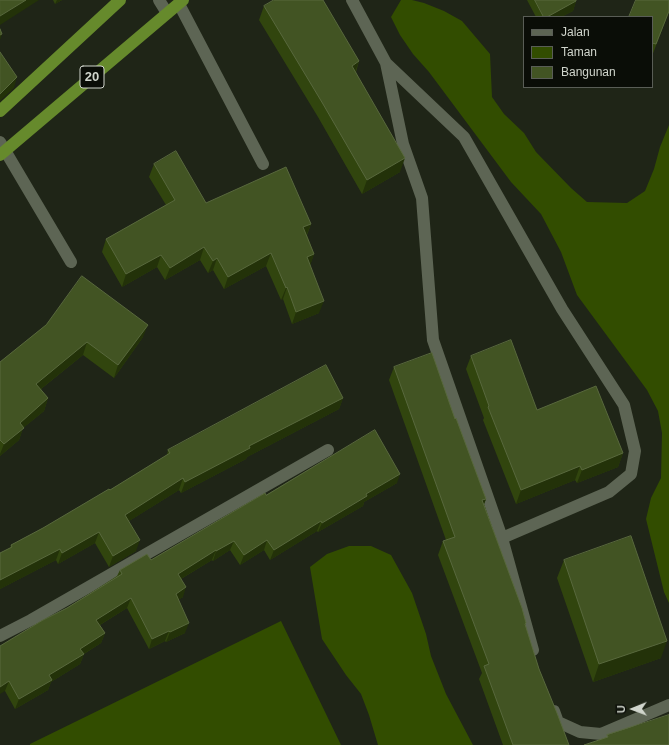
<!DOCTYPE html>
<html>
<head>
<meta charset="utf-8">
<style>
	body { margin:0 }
	#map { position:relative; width:669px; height:745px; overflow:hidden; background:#1f2517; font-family:Arial,sans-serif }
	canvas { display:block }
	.legend { position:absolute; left:523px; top:16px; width:130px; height:72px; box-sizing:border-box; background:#0a0d07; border:1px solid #595d56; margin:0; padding:5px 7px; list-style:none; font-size:12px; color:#d0d5cc }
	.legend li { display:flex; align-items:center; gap:8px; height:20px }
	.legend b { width:20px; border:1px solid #595d56 }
	.north { position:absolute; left:613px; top:689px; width:40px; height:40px; -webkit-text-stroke:3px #0a0d07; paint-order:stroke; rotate:269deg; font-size:11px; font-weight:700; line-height:16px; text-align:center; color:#d0d5cc }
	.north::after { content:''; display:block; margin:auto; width:14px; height:18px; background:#d0d5cc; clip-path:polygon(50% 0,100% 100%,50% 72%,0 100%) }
</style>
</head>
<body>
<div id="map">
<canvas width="669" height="745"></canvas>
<ul class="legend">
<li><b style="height:5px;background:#5d6554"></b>Jalan</li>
<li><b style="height:11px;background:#324d00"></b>Taman</li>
<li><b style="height:11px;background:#425423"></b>Bangunan</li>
</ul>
<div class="north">U</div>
</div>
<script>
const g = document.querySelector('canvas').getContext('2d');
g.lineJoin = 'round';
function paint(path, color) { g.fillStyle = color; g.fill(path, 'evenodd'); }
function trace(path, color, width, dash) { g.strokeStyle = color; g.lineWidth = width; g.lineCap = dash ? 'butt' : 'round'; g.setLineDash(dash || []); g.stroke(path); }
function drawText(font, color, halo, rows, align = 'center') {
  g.font = font + ' Arial,sans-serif'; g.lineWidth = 3; g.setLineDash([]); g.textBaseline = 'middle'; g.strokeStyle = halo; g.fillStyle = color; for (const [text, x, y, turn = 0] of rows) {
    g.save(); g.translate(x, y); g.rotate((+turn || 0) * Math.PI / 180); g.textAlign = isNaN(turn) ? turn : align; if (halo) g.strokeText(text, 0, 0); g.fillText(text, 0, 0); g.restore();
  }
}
const green = new Path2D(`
	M 401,0 L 412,0 L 424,3 L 444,11 L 462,21 L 490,54 L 492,97 L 504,114 L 524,133 L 536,152 L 571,188 L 587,202 L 627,203 L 645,191 L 654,169 L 660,147 L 669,125 L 669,603 L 664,592 L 646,519 L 651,498 L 661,478 L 662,433 L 658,411 L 647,390 L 577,295 L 561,252 L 541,214 L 511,182 L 429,72 L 413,54 L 400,35 L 391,17 Z
	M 349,546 L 371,546 L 391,555 L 412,593 L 426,634 L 431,656 L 446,694 L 473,745 L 378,745 L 369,715 L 361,694 L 346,675 L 322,639 L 310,567 L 327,554 Z
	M 281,621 L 341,745 L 30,745 L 30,744 Z`);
const service = new Path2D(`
	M 159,0 L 167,13
	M 352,0 L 386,63 L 464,137 L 562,309 L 624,405 L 635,451 L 631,474 L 609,492 L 502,538
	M 179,4 L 263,164
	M 386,63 L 403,144 L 422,198 L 433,340 L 502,538 L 533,650
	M 0,142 L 71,262
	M 554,711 L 558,722 L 580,732 L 601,734 L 669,705`);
const minor = new Path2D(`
	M 0,636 L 31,620 L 328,450`);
const trunk = new Path2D(`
	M 0,111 L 120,0
	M 0,155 L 183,0`);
const wall = new Path2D(`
	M 53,0 L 62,0 L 55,4 Z
	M 527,0 L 576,0 L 576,1 L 573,11 L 561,17 L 536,17 Z
	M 669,0 L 669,12 L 652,56 L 652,17 Z
	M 264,6 L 359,61 L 356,72 L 400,172 L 362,194 L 318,117 L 259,20 Z
	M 154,164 L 206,203 L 311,224 L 307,235 L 314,254 L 310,265 L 319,313 L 292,324 L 283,299 L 281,300 L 266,266 L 224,289 L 213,270 L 208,273 L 200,260 L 165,280 L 157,267 L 122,287 L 102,252 L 106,239 L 166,205 L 149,177 Z
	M 46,325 L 143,337 L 114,378 L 83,355 L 41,389 L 48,398 L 44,411 L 23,428 L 19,440 L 0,456 L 0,362 Z
	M 471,356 L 537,410 L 623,453 L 618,467 L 577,483 L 575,480 L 516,504 L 483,420 L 484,418 L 466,369 Z
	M 394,367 L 455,419 L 486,499 L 484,504 L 526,623 L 525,626 L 539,669 L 569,745 L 503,745 L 479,679 L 482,673 L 438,555 L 443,541 L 446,540 L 389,380 Z
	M 343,398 L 339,409 L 247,457 L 246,459 L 181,493 L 179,490 L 129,521 L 136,551 L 109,567 L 95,543 L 58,564 L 56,560 L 0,589 L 0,553 L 10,548 L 11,545 L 43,528 L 110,490 L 167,455 L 168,450 Z
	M 397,483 L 364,502 L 363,506 L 318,532 L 317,531 L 270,560 L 264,550 L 240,565 L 230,550 L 213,561 L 212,560 L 181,579 L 183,597 L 178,600 L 185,633 L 166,642 L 165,641 L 149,649 L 127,608 L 100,625 L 105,633 L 101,643 L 84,654 L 80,664 L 51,682 L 48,690 L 15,709 L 5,691 L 0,646 L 67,608 L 117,576 L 120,570 L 151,560 L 266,495 Z
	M 564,560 L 661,658 L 593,682 L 557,578 Z`);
const shadedWall = new Path2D(`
	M 26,0 L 39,0 L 0,25 L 0,16 Z
	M 57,0 L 62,0 L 55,4 Z
	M 576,1 L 573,11 L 561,17 L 547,17 Z
	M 2,34 L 0,40 L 0,35 Z
	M 359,61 L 354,75 L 352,66 Z
	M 17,77 L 14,88 L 0,101 L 0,94 Z
	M 405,158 L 400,172 L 362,194 L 367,180 Z
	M 311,224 L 306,236 L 303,227 Z
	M 204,247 L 200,260 L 165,280 L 170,268 Z
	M 271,253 L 266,266 L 224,289 L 228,277 Z
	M 314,254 L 310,266 L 307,257 Z
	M 161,255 L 157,267 L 122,287 L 126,274 Z
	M 217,258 L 213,270 L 208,273 L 213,261 Z
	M 287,287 L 283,299 L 281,300 L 286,288 Z
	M 324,301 L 319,313 L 292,324 L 296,312 Z
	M 148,325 L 143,337 L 114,378 L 118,365 Z
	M 87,342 L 83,355 L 32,396 L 36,384 Z
	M 48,398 L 44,411 L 23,428 L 19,440 L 0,456 L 0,454 L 4,444 L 20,423 Z
	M 343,398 L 339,409 L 247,457 L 246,459 L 181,493 L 185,482 L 249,446 Z
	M 623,453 L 618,467 L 577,483 L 582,470 Z
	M 580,466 L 575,480 L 516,504 L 521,490 Z
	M 400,474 L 397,483 L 364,502 L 363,506 L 318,532 L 322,523 L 366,494 Z
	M 183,478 L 179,490 L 121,526 L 125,515 Z
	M 486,499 L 481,512 L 482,500 Z
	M 321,521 L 317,531 L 270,560 L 274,550 Z
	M 99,532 L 95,543 L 58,564 L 62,553 Z
	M 140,540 L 136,551 L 109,567 L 113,556 Z
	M 267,540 L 264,550 L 240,565 L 244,555 Z
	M 234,541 L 230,550 L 213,561 L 216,551 Z
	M 60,549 L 56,560 L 0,589 L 0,580 Z
	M 216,550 L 212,560 L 174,583 L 178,574 Z
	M 186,587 L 183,597 L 172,604 L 176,594 Z
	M 131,598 L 127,608 L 93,629 L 96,620 Z
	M 189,623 L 185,633 L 166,642 L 170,632 Z
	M 169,631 L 165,641 L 149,649 L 152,639 Z
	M 105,633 L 101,643 L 77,658 L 80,649 Z
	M 667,641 L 661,658 L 593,682 L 599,664 Z
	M 84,654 L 80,664 L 51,682 L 48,690 L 15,709 L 19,699 L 49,675 Z
	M 9,681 L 5,691 L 0,694 L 0,687 Z`);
const building = new Path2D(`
	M 0,0 L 26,0 L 0,16 Z
	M 274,0 L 323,0 L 359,61 L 352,66 L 405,158 L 367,180 L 323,104 L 264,6 Z
	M 535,0 L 576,0 L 576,1 L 547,17 L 544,17 Z
	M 636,0 L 669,0 L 669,11 L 656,44 L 652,43 L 652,17 L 629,17 Z
	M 0,29 L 2,34 L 0,35 Z
	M 0,52 L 17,77 L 0,94 Z
	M 176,151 L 206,203 L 286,167 L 311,224 L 303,227 L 314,254 L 307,257 L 324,301 L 296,312 L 287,287 L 286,288 L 271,253 L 228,277 L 217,258 L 213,261 L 204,247 L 170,268 L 161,255 L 126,274 L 106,239 L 175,200 L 154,164 Z
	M 82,276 L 148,325 L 118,365 L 87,342 L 36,384 L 48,398 L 20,423 L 24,428 L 4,444 L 0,440 L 0,362 L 46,325 Z
	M 511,340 L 537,410 L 596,386 L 623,453 L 582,470 L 580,466 L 521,490 L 488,407 L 489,406 L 471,356 Z
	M 432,353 L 455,419 L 456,418 L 486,499 L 482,500 L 522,608 L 526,623 L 525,624 L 539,669 L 557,713 L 569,745 L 513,745 L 484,666 L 489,664 L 443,541 L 455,537 L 394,367 Z
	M 326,365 L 343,398 L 249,446 L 250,448 L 185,482 L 183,478 L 125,515 L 140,540 L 113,556 L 99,532 L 62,553 L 60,549 L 0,580 L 0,553 L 12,547 L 11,545 L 43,528 L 109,489 L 110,490 L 170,453 L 168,450 Z
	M 375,430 L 400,474 L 366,494 L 367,496 L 322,523 L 321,521 L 274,550 L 267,540 L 244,555 L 234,541 L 216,551 L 216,550 L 178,574 L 186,587 L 176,594 L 189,623 L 170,632 L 169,631 L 152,639 L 131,598 L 96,620 L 105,633 L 80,649 L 84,654 L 49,675 L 52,680 L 19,699 L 9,681 L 0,687 L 0,646 L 43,620 L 67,608 L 122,574 L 120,570 L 147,554 L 151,560 L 265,493 L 266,495 Z
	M 631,536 L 667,641 L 599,664 L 564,560 Z
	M 669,715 L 669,745 L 584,745 L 608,737 L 607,735 Z`);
const shields = [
	[92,77,24]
];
const shieldNames = [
	["20",92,77]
];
paint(green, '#324d00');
trace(service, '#5d6554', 12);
trace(minor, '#5d6554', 12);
trace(trunk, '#668a2c', 12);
paint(wall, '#31450e');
paint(shadedWall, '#233209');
paint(building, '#425423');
trace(building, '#58683d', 1);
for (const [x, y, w] of shields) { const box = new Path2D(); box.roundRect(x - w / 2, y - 11, w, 22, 3); g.fillStyle = '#0a0d07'; g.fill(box); trace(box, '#d0d5cc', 1); }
drawText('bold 13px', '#d0d5cc', null, shieldNames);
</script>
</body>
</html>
